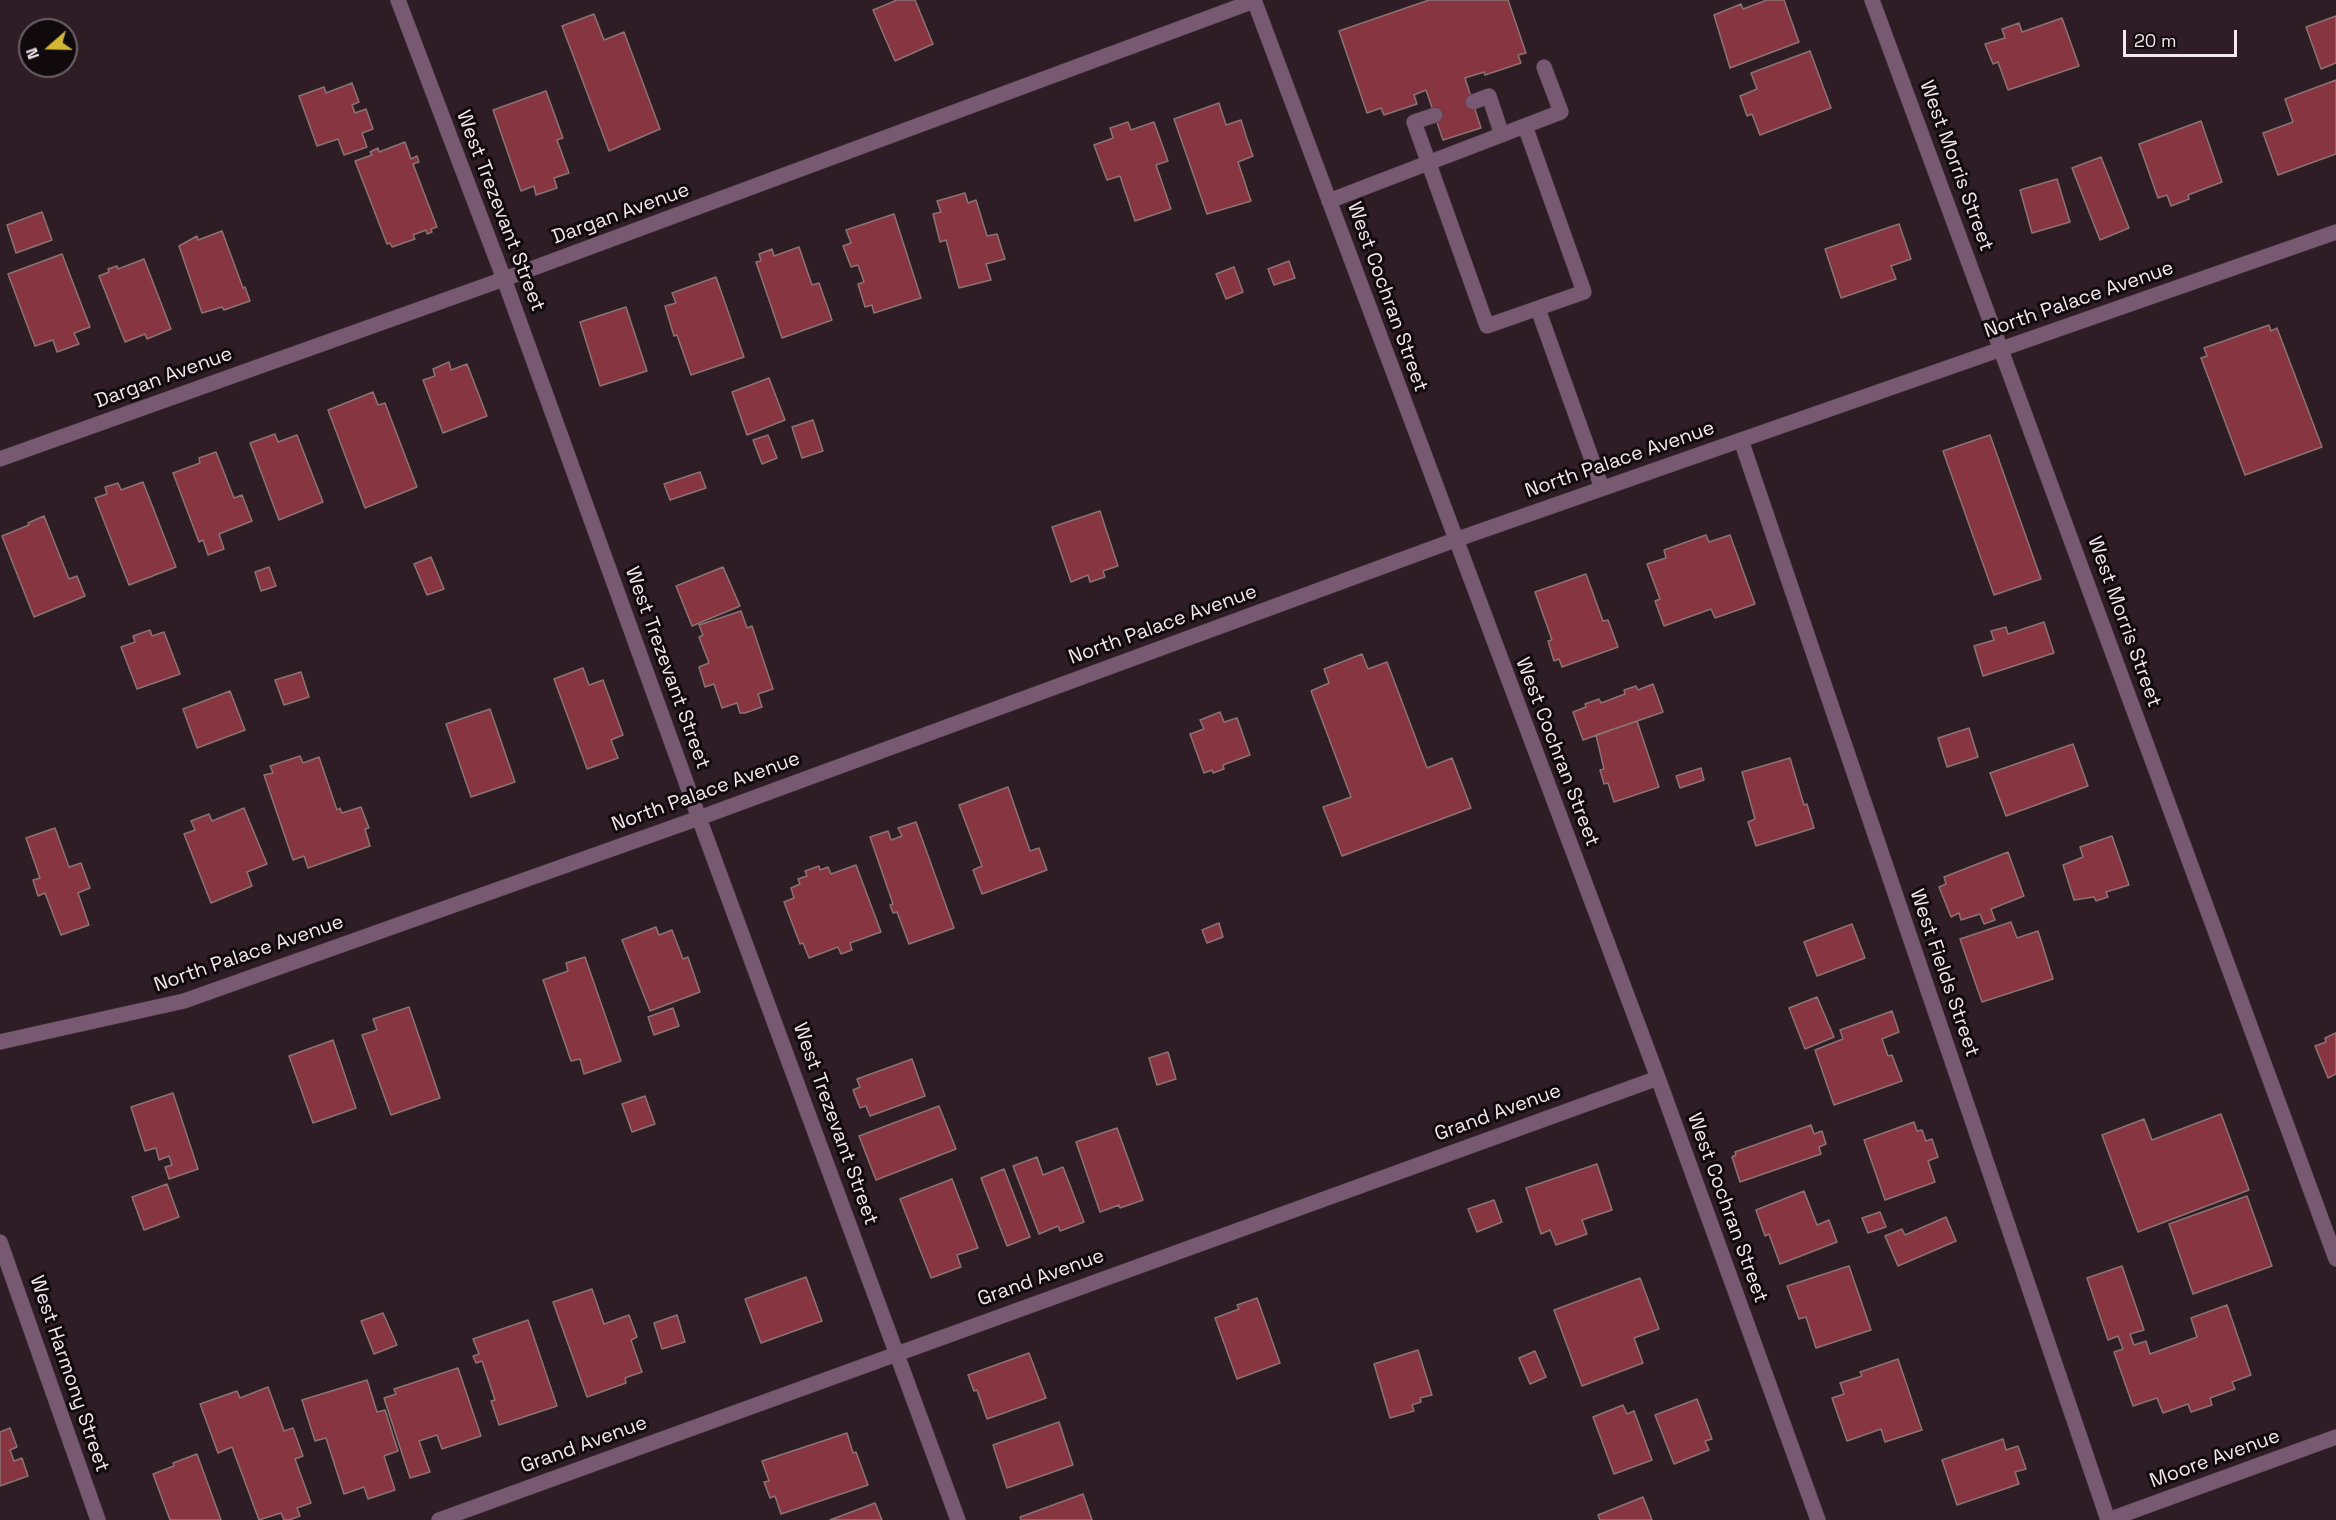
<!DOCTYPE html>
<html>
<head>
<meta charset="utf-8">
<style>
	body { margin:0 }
	#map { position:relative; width:2336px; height:1520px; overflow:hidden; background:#2e1d24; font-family:"Space Grotesk",sans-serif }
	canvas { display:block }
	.north { position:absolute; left:18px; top:18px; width:60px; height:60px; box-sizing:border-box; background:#110a0d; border:2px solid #6c6367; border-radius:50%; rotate:250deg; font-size:16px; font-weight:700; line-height:24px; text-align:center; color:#f5e8ed }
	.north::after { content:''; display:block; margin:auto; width:21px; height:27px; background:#d3b635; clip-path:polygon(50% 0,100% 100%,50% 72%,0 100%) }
	.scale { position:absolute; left:2123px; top:30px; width:114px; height:27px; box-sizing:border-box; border:3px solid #f5e8ed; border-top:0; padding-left:8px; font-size:18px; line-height:21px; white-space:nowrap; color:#f5e8ed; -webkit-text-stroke:4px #110a0d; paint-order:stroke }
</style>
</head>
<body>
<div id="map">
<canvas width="2336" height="1520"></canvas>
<div class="north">N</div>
<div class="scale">20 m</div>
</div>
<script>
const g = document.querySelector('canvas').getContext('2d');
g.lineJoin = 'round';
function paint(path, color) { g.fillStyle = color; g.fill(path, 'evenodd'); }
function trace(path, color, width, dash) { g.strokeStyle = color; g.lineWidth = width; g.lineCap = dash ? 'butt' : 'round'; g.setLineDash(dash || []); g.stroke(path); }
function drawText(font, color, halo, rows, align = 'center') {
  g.font = font + ' "Space Grotesk",sans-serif'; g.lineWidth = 6; g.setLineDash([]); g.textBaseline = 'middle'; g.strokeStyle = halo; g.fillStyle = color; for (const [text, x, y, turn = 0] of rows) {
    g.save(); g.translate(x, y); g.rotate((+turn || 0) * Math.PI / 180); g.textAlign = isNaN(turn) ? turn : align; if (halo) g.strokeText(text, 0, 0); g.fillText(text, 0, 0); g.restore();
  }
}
const building = new Path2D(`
	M 897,0 L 915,0 L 933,44 L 895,61 L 873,10 Z
	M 1429,0 L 1508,0 L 1526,53 L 1518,55 L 1521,63 L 1485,75 L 1484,72 L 1465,78 L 1481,128 L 1443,140 L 1426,90 L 1414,95 L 1417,104 L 1384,115 L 1381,108 L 1367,113 L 1339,31 Z
	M 1767,0 L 1784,0 L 1799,42 L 1730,68 L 1714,15 L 1741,4 L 1743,9 Z
	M 594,14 L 604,40 L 624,32 L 660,129 L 609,151 L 562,26 Z
	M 2336,16 L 2336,63 L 2321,69 L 2306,27 Z
	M 2062,18 L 2079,66 L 2008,90 L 1998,62 L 1993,64 L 1985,44 L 2005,38 L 2002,29 L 2019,23 L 2022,32 Z
	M 1810,51 L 1831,108 L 1760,135 L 1752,114 L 1747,116 L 1740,96 L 1757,89 L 1751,73 Z
	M 2336,80 L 2336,154 L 2278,175 L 2263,133 L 2293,122 L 2285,99 Z
	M 352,83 L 359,102 L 352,105 L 355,113 L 366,109 L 373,129 L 362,133 L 367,147 L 344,155 L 338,139 L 317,146 L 299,96 L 324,87 L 326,93 Z
	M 546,91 L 563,138 L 557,140 L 569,173 L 554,178 L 557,188 L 536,195 L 534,186 L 521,191 L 493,110 Z
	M 1219,103 L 1226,125 L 1241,120 L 1247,139 L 1253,156 L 1238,162 L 1251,201 L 1207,214 L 1174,119 Z
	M 2201,121 L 2222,182 L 2188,195 L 2189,199 L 2171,206 L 2167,195 L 2158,198 L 2139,144 Z
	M 1128,122 L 1131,130 L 1154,122 L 1168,161 L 1156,165 L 1171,209 L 1135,221 L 1120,176 L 1107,180 L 1094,145 L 1113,138 L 1110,128 Z
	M 405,142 L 411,159 L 417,156 L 419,162 L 413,164 L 437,227 L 431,229 L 432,232 L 427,234 L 426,230 L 413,235 L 415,239 L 392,247 L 390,243 L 387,244 L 355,161 L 372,155 L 370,152 L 378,148 L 379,152 Z
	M 2101,157 L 2129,228 L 2100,240 L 2072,168 Z
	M 2057,179 L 2070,222 L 2032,233 L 2020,190 Z
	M 965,193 L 968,203 L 976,200 L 987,236 L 997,234 L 1005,259 L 986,264 L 991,280 L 959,288 L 946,240 L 940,242 L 933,214 L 941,212 L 937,201 Z
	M 42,212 L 52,240 L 16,253 L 7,225 Z
	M 894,214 L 921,298 L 874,313 L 872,305 L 865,307 L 858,284 L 864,282 L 858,265 L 851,267 L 843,246 L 851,243 L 846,230 Z
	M 1899,224 L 1911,259 L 1891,266 L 1896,279 L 1841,298 L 1825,249 Z
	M 222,231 L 243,288 L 245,287 L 250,301 L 224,310 L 222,307 L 202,313 L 179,246 L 197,236 L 198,240 Z
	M 799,247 L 812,285 L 819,283 L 832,320 L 782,338 L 756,262 L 761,261 L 759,254 L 772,249 L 774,256 Z
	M 62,254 L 90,327 L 74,333 L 79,344 L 57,352 L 53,340 L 35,346 L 8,274 Z
	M 144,259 L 171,329 L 147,339 L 145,334 L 125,342 L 99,276 L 109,272 L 108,269 L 117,266 L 118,269 Z
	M 1289,261 L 1295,278 L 1274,285 L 1268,269 Z
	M 1234,267 L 1243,292 L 1226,299 L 1216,274 Z
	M 716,277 L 744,357 L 691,375 L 677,335 L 674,336 L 665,306 L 676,303 L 672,293 Z
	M 626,307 L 647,371 L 600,386 L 580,322 Z
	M 2269,325 L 2271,331 L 2277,328 L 2322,447 L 2245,475 L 2201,358 L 2207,356 L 2204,348 Z
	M 449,362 L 451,370 L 467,364 L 487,416 L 443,433 L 423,380 L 435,376 L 433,369 Z
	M 769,378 L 785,420 L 747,435 L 732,392 Z
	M 373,392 L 378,405 L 385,403 L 417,487 L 365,508 L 328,410 Z
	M 813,420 L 823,451 L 802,458 L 792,427 Z
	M 275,434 L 278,442 L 297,435 L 323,502 L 279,520 L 250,443 Z
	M 768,435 L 777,458 L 762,464 L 753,440 Z
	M 1990,435 L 2041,579 L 1994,595 L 1943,451 Z
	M 216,452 L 234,498 L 242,495 L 252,521 L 219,534 L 224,549 L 208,555 L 203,540 L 199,542 L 173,473 L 200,463 L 199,458 Z
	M 700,472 L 706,488 L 670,500 L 664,484 Z
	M 143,482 L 176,567 L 129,585 L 95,498 L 107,494 L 105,487 L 118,483 L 121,490 Z
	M 1100,511 L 1118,566 L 1103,571 L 1105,577 L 1090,582 L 1088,575 L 1071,582 L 1052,527 Z
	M 44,516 L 69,579 L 77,576 L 85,596 L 34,617 L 2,536 L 29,525 L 28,523 Z
	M 1706,535 L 1709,542 L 1730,535 L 1755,604 L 1715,618 L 1711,609 L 1664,626 L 1655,601 L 1660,599 L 1647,564 L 1666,558 L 1664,550 Z
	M 431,557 L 444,589 L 427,595 L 414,564 Z
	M 269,567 L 276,586 L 261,591 L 255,572 Z
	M 723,567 L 740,606 L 692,626 L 676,586 Z
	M 1586,574 L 1603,621 L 1608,620 L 1618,647 L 1562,667 L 1559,659 L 1554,661 L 1548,641 L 1552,640 L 1535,592 Z
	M 741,611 L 747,628 L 752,626 L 773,689 L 758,694 L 762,707 L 745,713 L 740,713 L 737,703 L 722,708 L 714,684 L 705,687 L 699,667 L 709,663 L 699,637 L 703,635 L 699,625 Z
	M 2044,622 L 2054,653 L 1983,676 L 1974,646 L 1994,640 L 1991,631 L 2006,627 L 2008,634 Z
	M 150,630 L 152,636 L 164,632 L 180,674 L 137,689 L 121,647 L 135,642 L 133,636 Z
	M 1362,654 L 1368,669 L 1387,662 L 1427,768 L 1452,758 L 1471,808 L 1342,856 L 1323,807 L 1351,797 L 1311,691 L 1329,683 L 1324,669 Z
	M 583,668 L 589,685 L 603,680 L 623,735 L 611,740 L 618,758 L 587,769 L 554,679 Z
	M 301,672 L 309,697 L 284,705 L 275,680 Z
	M 1653,684 L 1663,712 L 1583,740 L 1573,712 L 1586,707 L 1585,704 L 1599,699 L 1601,703 L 1625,694 L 1624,690 L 1636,686 L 1638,690 Z
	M 230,691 L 245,730 L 197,748 L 183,709 Z
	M 490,709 L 515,782 L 471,797 L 446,724 Z
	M 1220,712 L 1224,722 L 1237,718 L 1250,755 L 1223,765 L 1224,769 L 1213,773 L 1212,770 L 1204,773 L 1190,734 L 1204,729 L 1200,720 Z
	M 1637,721 L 1659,787 L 1614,802 L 1608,783 L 1604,784 L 1600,770 L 1604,769 L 1596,735 Z
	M 1969,728 L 1978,757 L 1947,767 L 1938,738 Z
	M 2073,744 L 2088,786 L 2006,816 L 1990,773 Z
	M 300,756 L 303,763 L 319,757 L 337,810 L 340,808 L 342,813 L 361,807 L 369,828 L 365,829 L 370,846 L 308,868 L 304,856 L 293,860 L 264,775 L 273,773 L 270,766 Z
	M 1790,758 L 1804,805 L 1807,804 L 1814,828 L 1756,846 L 1748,822 L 1755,819 L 1742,772 Z
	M 1701,768 L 1704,780 L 1680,788 L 1676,776 Z
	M 1008,787 L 1030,851 L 1039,848 L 1047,870 L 982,894 L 973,870 L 982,866 L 959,805 Z
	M 244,808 L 267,864 L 247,872 L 252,886 L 211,903 L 184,834 L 195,830 L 191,821 L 209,814 L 212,821 Z
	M 916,822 L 954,928 L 909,944 L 897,912 L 893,913 L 890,905 L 893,904 L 870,837 L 888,831 L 891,840 L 902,836 L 898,828 Z
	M 55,828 L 69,867 L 81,863 L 90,888 L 78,893 L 89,925 L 61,935 L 45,893 L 38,896 L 33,880 L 40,878 L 26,838 Z
	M 2112,836 L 2129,885 L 2106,892 L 2108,897 L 2096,901 L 2094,897 L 2074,900 L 2063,865 L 2083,857 L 2080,847 Z
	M 2008,852 L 2024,896 L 1991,909 L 1995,920 L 1984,924 L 1980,914 L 1961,920 L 1959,913 L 1951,917 L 1939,887 L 1946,884 L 1944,877 Z
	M 856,865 L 881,932 L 850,943 L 852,950 L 841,954 L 838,947 L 809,958 L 803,943 L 800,944 L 784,902 L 794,898 L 791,888 L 800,884 L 798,879 L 807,876 L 805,871 L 819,866 L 820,870 L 828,867 L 831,874 Z
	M 2011,922 L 2017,938 L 2038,931 L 2053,979 L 1982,1002 L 1960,939 Z
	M 1219,923 L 1223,937 L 1207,943 L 1202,930 Z
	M 1852,924 L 1865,958 L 1817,976 L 1804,942 Z
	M 656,927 L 659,935 L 672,930 L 683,959 L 688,957 L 700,992 L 650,1011 L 622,940 Z
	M 585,957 L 621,1061 L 584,1074 L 580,1059 L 571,1061 L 543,980 L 568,971 L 566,963 Z
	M 1817,997 L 1834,1037 L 1805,1049 L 1789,1008 Z
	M 409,1007 L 440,1098 L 391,1115 L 362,1035 L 377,1030 L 373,1019 Z
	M 673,1008 L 679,1026 L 654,1035 L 648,1017 Z
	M 1892,1011 L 1899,1032 L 1882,1039 L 1888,1056 L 1892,1055 L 1902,1081 L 1834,1105 L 1815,1050 L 1843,1039 L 1840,1030 Z
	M 2336,1033 L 2336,1074 L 2328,1078 L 2315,1046 L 2326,1042 L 2325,1038 Z
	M 333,1040 L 356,1108 L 313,1123 L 289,1056 Z
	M 1168,1052 L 1176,1079 L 1157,1085 L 1149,1058 Z
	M 912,1059 L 925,1096 L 870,1116 L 866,1106 L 860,1108 L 853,1090 L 860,1087 L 857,1079 Z
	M 173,1093 L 198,1169 L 169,1179 L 165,1167 L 172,1165 L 169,1156 L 159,1160 L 156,1148 L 145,1151 L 131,1107 Z
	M 645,1096 L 655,1124 L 632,1132 L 622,1104 Z
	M 939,1106 L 956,1149 L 876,1180 L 859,1136 Z
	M 2221,1114 L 2249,1190 L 2138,1232 L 2102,1135 L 2144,1119 L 2152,1140 Z
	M 1914,1122 L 1917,1131 L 1922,1130 L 1926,1141 L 1932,1139 L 1938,1157 L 1928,1161 L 1935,1182 L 1885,1200 L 1864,1140 Z
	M 1811,1125 L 1814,1134 L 1822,1131 L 1826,1144 L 1819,1147 L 1821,1154 L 1740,1182 L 1732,1157 L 1736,1155 L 1735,1152 Z
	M 1117,1128 L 1143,1200 L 1120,1208 L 1119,1205 L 1100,1212 L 1076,1142 Z
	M 1037,1157 L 1043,1175 L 1063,1167 L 1084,1222 L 1060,1231 L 1058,1226 L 1039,1234 L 1013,1166 Z
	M 1597,1164 L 1612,1210 L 1582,1220 L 1587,1234 L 1556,1245 L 1550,1230 L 1541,1234 L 1526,1188 Z
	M 1004,1169 L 1030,1237 L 1007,1246 L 981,1178 Z
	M 952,1179 L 978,1248 L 957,1255 L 961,1267 L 931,1278 L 900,1199 Z
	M 167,1184 L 179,1217 L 144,1230 L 132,1197 Z
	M 1804,1191 L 1817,1225 L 1829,1220 L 1837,1242 L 1780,1264 L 1769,1234 L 1765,1236 L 1756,1210 Z
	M 2247,1196 L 2272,1266 L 2193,1294 L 2169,1224 Z
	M 1494,1200 L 1502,1222 L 1477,1232 L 1468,1209 Z
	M 1880,1212 L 1886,1227 L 1868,1233 L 1862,1218 Z
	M 1946,1217 L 1956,1241 L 1898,1266 L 1885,1236 L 1902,1229 L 1905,1235 Z
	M 1849,1266 L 1871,1330 L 1816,1348 L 1806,1317 L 1799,1319 L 1787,1286 Z
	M 2122,1266 L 2144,1330 L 2130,1334 L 2134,1345 L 2146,1341 L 2150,1354 L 2197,1337 L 2191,1318 L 2227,1305 L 2251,1375 L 2232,1382 L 2235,1389 L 2210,1398 L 2212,1405 L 2191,1412 L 2188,1404 L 2163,1413 L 2157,1398 L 2133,1406 L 2114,1352 L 2123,1349 L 2118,1336 L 2108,1340 L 2087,1278 Z
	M 806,1277 L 822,1321 L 761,1343 L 745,1299 Z
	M 1640,1278 L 1659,1329 L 1634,1338 L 1643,1363 L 1582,1386 L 1554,1310 Z
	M 592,1289 L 604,1324 L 629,1315 L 637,1337 L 631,1340 L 642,1372 L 625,1378 L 626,1383 L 587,1397 L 553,1302 Z
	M 1257,1298 L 1280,1363 L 1237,1379 L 1215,1318 L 1239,1309 L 1237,1305 Z
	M 383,1313 L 397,1345 L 374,1354 L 361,1321 Z
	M 677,1315 L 685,1342 L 662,1349 L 654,1323 Z
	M 528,1320 L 557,1406 L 499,1425 L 491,1401 L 495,1400 L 482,1361 L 476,1363 L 473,1356 L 479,1354 L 473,1339 Z
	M 1418,1350 L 1432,1395 L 1420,1398 L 1421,1402 L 1412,1405 L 1414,1411 L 1390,1418 L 1374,1364 Z
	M 1535,1351 L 1546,1377 L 1530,1384 L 1519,1358 Z
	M 1029,1353 L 1046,1398 L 987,1419 L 977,1390 L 974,1391 L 968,1375 Z
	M 1898,1359 L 1922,1430 L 1885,1442 L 1881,1429 L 1847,1441 L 1832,1398 L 1844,1394 L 1840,1383 L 1862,1376 L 1860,1372 Z
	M 458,1368 L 481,1436 L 442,1449 L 437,1435 L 419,1441 L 430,1472 L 410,1478 L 384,1398 L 396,1394 L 394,1389 Z
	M 367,1380 L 377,1412 L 385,1410 L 398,1451 L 384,1456 L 395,1490 L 368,1499 L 364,1487 L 344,1494 L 326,1438 L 315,1441 L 302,1400 Z
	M 268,1387 L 284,1431 L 293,1428 L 303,1456 L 295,1459 L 311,1503 L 297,1508 L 300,1516 L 289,1520 L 284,1520 L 281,1513 L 259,1520 L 232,1447 L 218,1453 L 200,1404 L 237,1391 L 240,1398 Z
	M 1697,1399 L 1712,1439 L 1705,1441 L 1709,1450 L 1674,1464 L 1655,1415 Z
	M 1623,1405 L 1627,1414 L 1634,1411 L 1652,1460 L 1614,1474 L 1593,1417 Z
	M 1059,1422 L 1073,1465 L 1007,1488 L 993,1445 Z
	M 10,1428 L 17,1447 L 10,1450 L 14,1461 L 22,1458 L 28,1476 L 0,1486 L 0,1432 Z
	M 847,1433 L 853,1453 L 856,1452 L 868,1485 L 781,1514 L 775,1496 L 770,1498 L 764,1482 L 769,1481 L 762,1461 Z
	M 2003,1439 L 2006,1450 L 2018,1446 L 2026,1469 L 2015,1472 L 2019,1484 L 1957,1505 L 1942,1460 Z
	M 197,1454 L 221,1520 L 170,1520 L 153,1474 L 174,1466 L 173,1463 Z
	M 1083,1494 L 1092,1520 L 1021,1520 L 1020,1517 Z
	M 1643,1497 L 1652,1520 L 1600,1520 L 1598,1515 Z
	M 875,1503 L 882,1520 L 830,1520 Z`);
const service = new Path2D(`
	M 1473,102 L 1489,96 L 1502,135
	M 1435,115 L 1414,122 L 1487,326 L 1584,292 L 1525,126
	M 1329,201 L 1561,112 L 1544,67
	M 1538,309 L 1602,488`);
const minor = new Path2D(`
	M 398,0 L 504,279 L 699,818 L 958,1520
	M 1254,0 L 1658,1078 L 1818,1520
	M 1872,0 L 2336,1259
	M 1741,440 L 2108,1520
	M 0,459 L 504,279 L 1254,1
	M 439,1520 L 1658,1078
	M 2108,1520 L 2336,1437`);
const tertiary = new Path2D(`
	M 0,1042 L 184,1001 L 699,818 L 1455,540 L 2336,232
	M 0,1242 L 98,1520`);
const streetNames = [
	["West Morris Street",1956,166,70],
	["West Trezevant Street",500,211,69],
	["Dargan Avenue",621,214,-20],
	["West Cochran Street",1387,297,70],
	["North Palace Avenue",2079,300,-19],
	["Dargan Avenue",164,378,-20],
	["North Palace Avenue",1620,460,-19],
	["West Morris Street",2124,622,70],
	["North Palace Avenue",1163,625,-20],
	["West Trezevant Street",667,668,70],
	["West Cochran Street",1557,752,69],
	["North Palace Avenue",706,792,-20],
	["North Palace Avenue",249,954,-19],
	["West Fields Street",1944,973,71],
	["Grand Avenue",1498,1113,-20],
	["West Trezevant Street",835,1124,70],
	["West Cochran Street",1727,1208,70],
	["Grand Avenue",1041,1278,-20],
	["West Harmony Street",69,1374,71],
	["Grand Avenue",584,1445,-20],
	["Moore Avenue",2215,1459,-20]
];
paint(building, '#883542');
trace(building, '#8b7374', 1.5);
trace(service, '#4a3940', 16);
trace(minor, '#4a3940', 16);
trace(tertiary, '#4a3940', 16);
trace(service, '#775a72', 15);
trace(minor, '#775a72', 15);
trace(tertiary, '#775a72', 15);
drawText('20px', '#f5e8ed', '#110a0d', streetNames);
</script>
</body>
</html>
